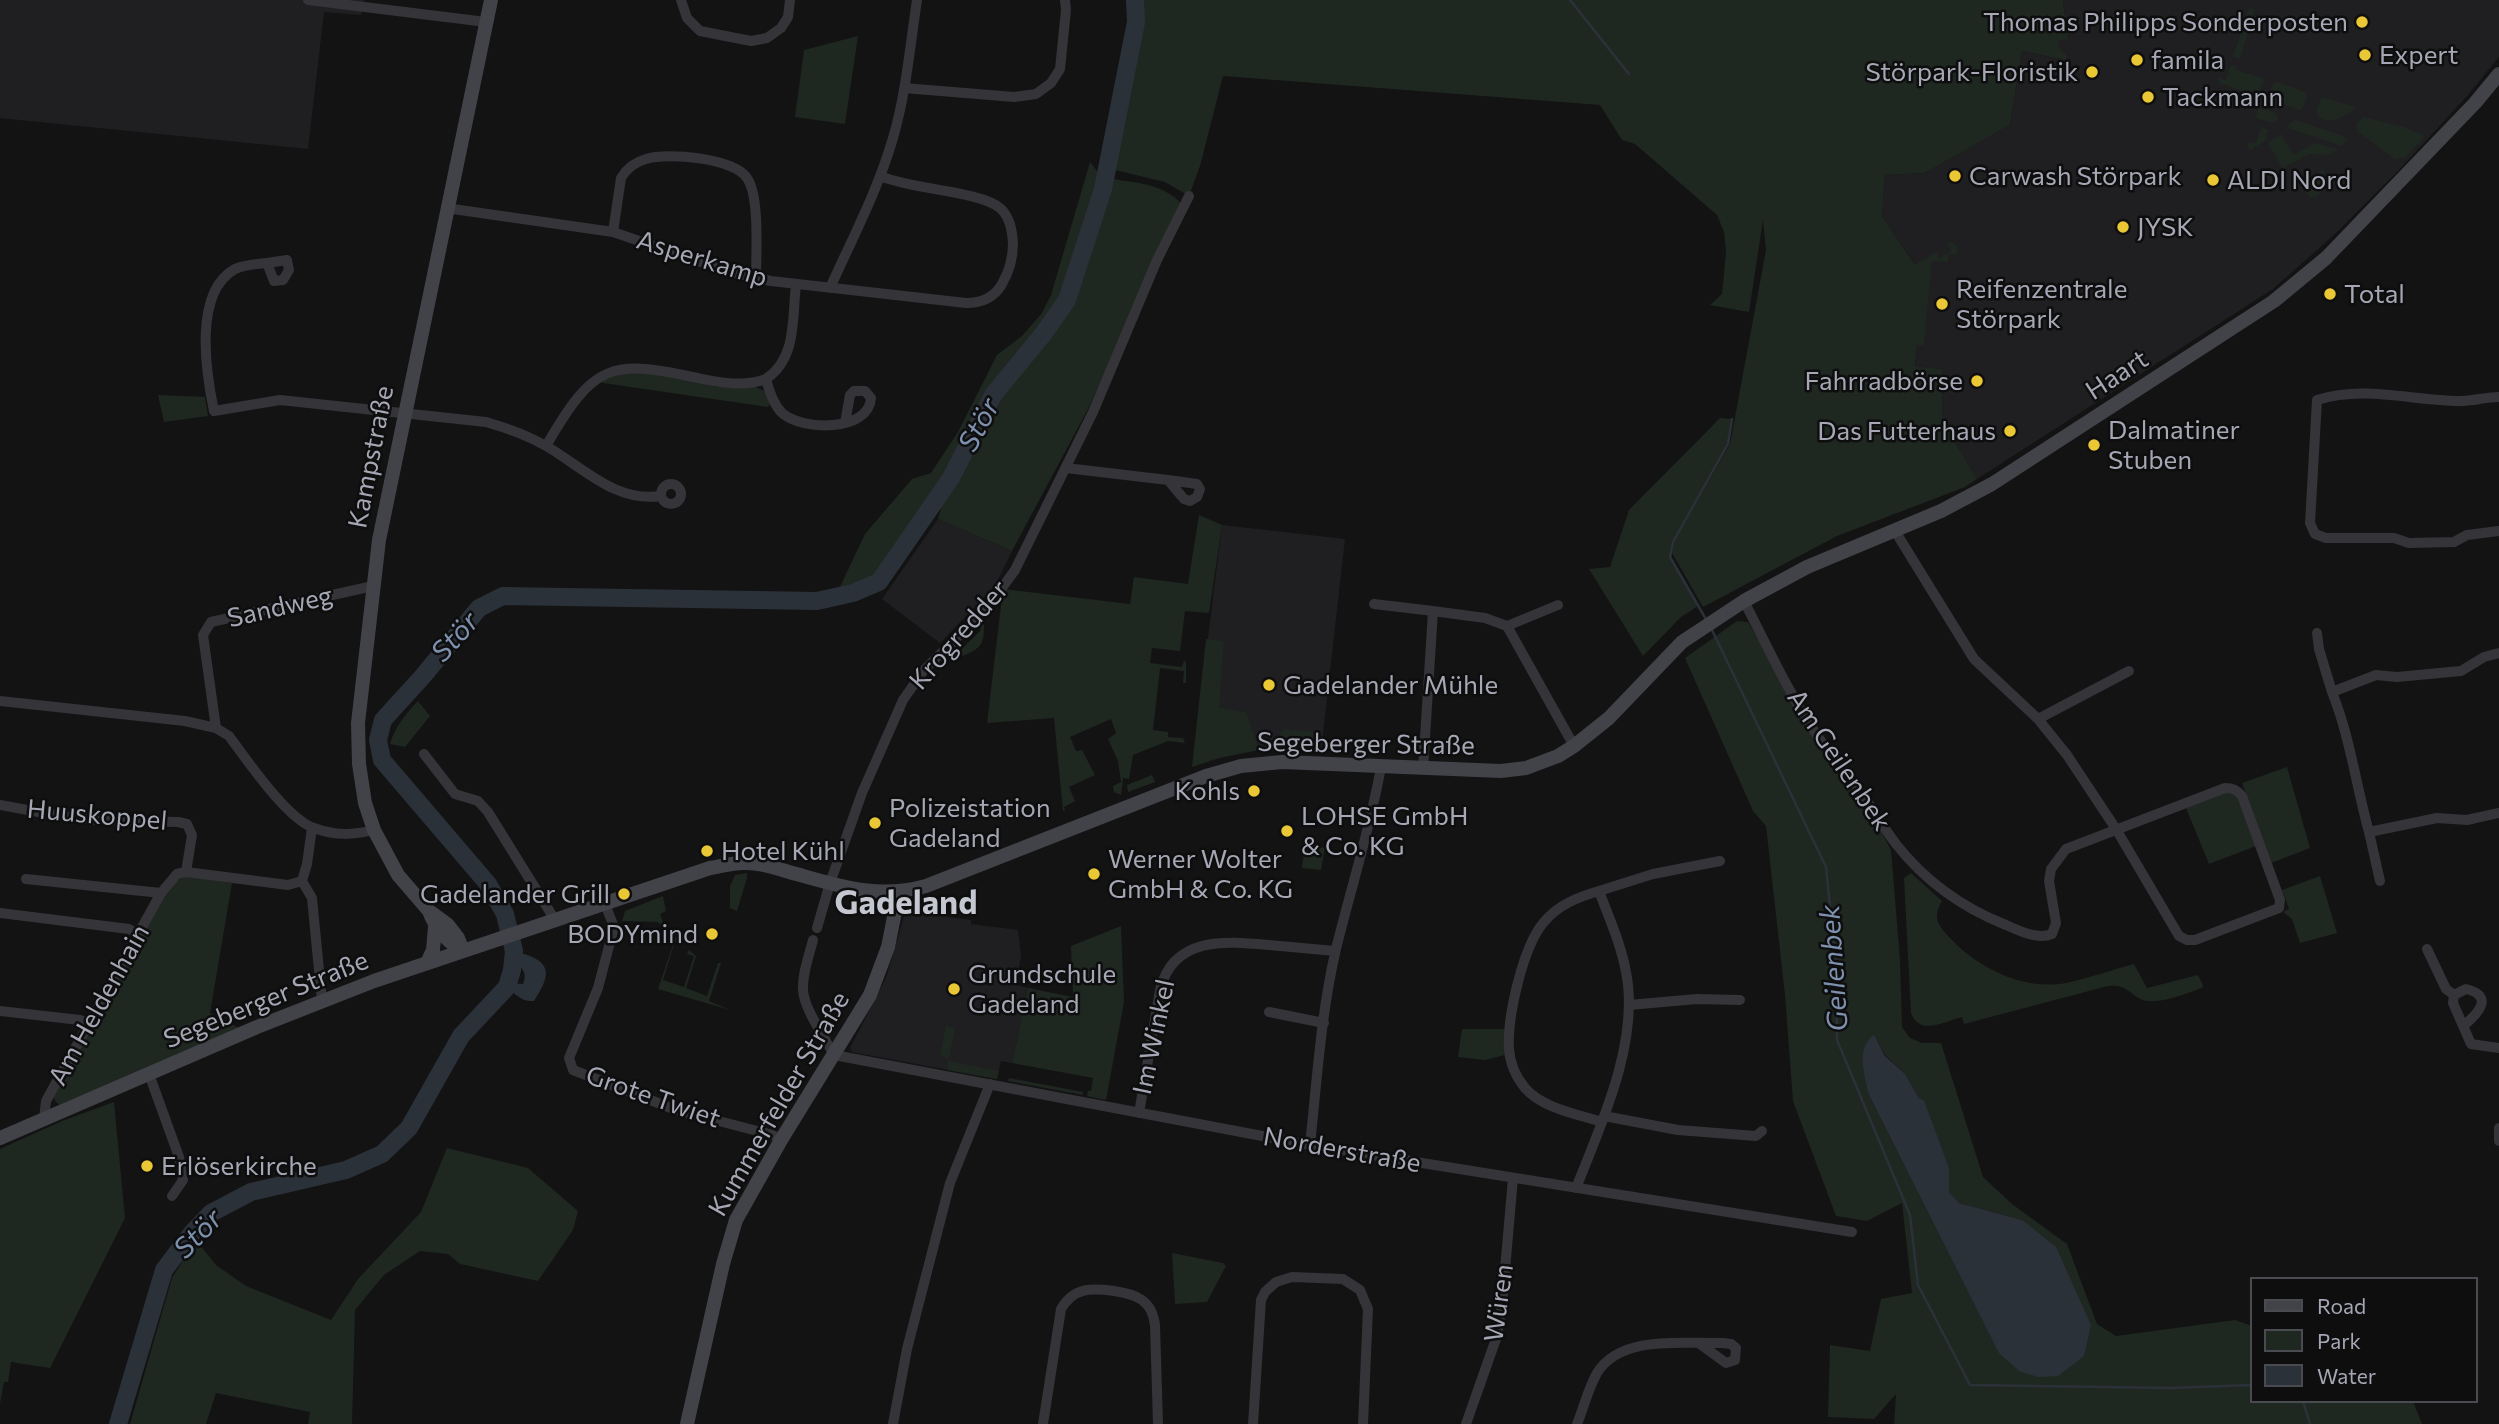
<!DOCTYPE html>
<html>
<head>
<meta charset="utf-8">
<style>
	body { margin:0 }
	#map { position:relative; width:2499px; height:1424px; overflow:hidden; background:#131314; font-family:Commissioner,sans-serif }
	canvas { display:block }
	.legend { position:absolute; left:2250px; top:1277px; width:228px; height:126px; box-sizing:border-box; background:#0e0e0f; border:2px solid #4a4b51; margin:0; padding:9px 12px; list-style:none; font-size:21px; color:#a5a7b4 }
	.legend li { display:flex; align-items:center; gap:14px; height:35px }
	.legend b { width:35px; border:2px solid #4a4b51 }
</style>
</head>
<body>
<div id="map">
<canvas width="2499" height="1424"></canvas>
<ul class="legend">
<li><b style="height:9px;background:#424249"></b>Road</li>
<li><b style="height:19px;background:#1f2721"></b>Park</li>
<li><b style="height:19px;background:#2b3139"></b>Water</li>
</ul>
</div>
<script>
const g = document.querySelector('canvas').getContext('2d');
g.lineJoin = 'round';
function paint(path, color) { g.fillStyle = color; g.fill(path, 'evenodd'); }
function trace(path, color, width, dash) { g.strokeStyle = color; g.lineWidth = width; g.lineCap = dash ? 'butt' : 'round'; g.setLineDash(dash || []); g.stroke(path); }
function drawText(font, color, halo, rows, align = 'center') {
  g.font = font + ' Commissioner,sans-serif'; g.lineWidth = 5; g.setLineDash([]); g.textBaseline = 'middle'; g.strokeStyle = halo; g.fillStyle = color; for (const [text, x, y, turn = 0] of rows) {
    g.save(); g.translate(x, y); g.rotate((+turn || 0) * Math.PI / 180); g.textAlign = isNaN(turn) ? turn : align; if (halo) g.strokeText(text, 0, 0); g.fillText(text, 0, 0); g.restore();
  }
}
const built = new Path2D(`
	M 0,0 L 364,0 L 361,15 L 324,12 L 308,149 L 0,118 Z
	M 2063,0 L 2499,0 L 2499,57 L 2468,95 L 2399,170 L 2335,234 L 2273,289 L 1977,479 L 1954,440 L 1952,431 L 1943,431 L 1942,369 L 1915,366 L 1924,278 L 1882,216 L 1885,175 L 1925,173 L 2010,125 L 2022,51 L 2055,58 L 2059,39 L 2068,39 Z
	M 938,519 L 1012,551 L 995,586 L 940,643 L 882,599 Z
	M 1222,525 L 1345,539 L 1321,751 L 1264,749 L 1233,754 L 1192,767 Z
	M 932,898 L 940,913 L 948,917 L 971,920 L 971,924 L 1018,930 L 1021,956 L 1016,985 L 1028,988 L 1012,1063 L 1001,1061 L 997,1079 L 852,1052 L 850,1048 L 886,978 L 907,906 Z`);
const green = new Path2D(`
	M 1135,0 L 2063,0 L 2068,39 L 2059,40 L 2058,47 L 2066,55 L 2069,83 L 2064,83 L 2065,71 L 2058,70 L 2060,59 L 2022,51 L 2010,125 L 1925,173 L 1885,175 L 1882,216 L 1915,265 L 1936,252 L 1940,258 L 1951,251 L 1947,245 L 1951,242 L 1957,246 L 1957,254 L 1949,254 L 1948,262 L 1932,261 L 1924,345 L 1917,345 L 1915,366 L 1942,369 L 1943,430 L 1952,431 L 1954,440 L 1977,479 L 1965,487 L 1837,536 L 1703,607 L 1672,553 L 1674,540 L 1670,557 L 1698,606 L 1681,617 L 1643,656 L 1589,569 L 1610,567 L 1629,510 L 1720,418 L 1732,419 L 1728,444 L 1680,531 L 1730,444 L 1766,250 L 1763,220 L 1749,312 L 1710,305 L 1722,294 L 1726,251 L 1724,232 L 1717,215 L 1635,144 L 1622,140 L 1600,105 L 1223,76 L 1200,166 L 1189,196 L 1165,182 L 1115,170 L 1136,22 Z
	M 2249,8 L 2255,9 L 2240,59 L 2233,57 Z
	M 858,36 L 845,124 L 795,117 L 804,50 Z
	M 2231,65 L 2237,67 L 2236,70 L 2265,79 L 2259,92 L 2251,94 L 2219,83 L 2219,78 L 2226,80 Z
	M 2277,82 L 2306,92 L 2307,97 L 2302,109 L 2299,110 L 2272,100 L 2270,93 L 2272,85 Z
	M 2323,97 L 2354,107 L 2355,109 C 2341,118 2330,127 2316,114 L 2320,100 Z
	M 2259,107 L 2276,113 L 2278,120 L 2272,123 L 2256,118 Z
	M 2363,117 L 2404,127 L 2425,136 L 2404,158 L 2395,159 L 2357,131 L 2356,125 Z
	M 2295,120 L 2343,136 L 2347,139 L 2342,146 L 2288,128 L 2288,125 Z
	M 2261,126 L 2269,131 L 2265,134 L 2268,139 L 2250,150 L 2247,145 L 2249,142 L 2256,143 Z
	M 2281,134 L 2294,155 L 2315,143 L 2338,149 L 2329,155 L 2309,154 L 2283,168 L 2267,143 Z
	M 1090,162 L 1097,171 L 1103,188 L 1113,179 C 1141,184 1161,183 1182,204 L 1088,409 L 1012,551 L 938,519 L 949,480 L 879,582 L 855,591 L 838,591 L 865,534 L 912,479 L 931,473 L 958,432 L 997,355 L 1022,336 L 1042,313 L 1051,295 Z
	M 2324,169 L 2323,189 L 2317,197 L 2311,198 L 2305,191 C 2307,180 2314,175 2324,169 Z
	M 626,372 L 665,375 L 717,387 L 756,387 L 764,391 L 770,404 L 768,407 L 603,383 L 601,380 Z
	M 158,395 L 205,397 L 208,416 L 164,422 Z
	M 1199,515 L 1222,525 L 1209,613 L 1185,611 L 1180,651 L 1152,648 L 1150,663 L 1182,667 L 1184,660 L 1186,663 L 1186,683 L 1183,683 L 1184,671 L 1160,668 L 1153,730 L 1168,732 L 1168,737 L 1183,738 L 1185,743 L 1168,741 L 1133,755 L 1129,779 L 1123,778 L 1121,795 L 1114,792 L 1113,786 L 1121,782 L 1118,761 L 1108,739 L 1116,733 L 1111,719 L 1070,737 L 1076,751 L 1082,750 L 1095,775 L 1069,787 L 1075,801 L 1064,807 L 1065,811 L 1063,811 L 1054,718 L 987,723 L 1003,589 L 1130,604 L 1134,577 L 1188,584 Z
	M 980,621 L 984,625 C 984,630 984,637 982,642 C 977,654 952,660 941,659 L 956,645 L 961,650 L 981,630 L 976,624 Z
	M 1737,621 L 1748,622 L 1813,736 L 1876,822 L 1891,850 L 1900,960 L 1902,1027 L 1910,1038 L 1922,1043 L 1941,1043 L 1983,1177 L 2012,1204 L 2067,1244 L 2097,1324 L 2116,1336 L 2235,1320 L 2252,1326 L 2252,1401 L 2413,1401 L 2422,1424 L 1894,1424 L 1896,1394 L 1874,1419 L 1828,1417 L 1830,1345 L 1870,1351 L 1881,1299 L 1912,1293 L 1902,1203 L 1867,1221 L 1836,1216 L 1793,1101 L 1785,995 L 1766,826 L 1753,811 L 1685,658 ZM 1874,1036 L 1886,1056 L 1905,1074 L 1919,1098 L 1949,1168 L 1949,1192 L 1959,1203 L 2022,1220 L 2019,1371 L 1999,1352 L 1869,1095 Z
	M 1206,639 L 1224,641 L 1219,707 L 1246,712 L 1259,750 L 1214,759 L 1192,767 Z
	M 418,701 L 430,716 L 405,747 L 390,744 C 395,726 406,714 418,701 Z
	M 1284,729 L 1317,732 L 1315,751 L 1268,749 Z
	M 2287,767 L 2310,848 L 2271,863 L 2242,783 Z
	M 1152,775 L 1155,782 L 1128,792 L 1127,785 Z
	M 2226,792 L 2234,793 L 2238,799 L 2256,846 L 2209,864 L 2186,808 Z
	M 1305,844 L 1325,848 L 1321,870 L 1302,868 Z
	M 747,873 L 747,878 L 737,911 L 730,908 L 730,886 L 735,875 Z
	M 1911,873 L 1942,901 C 1932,917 1938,925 1950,938 C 1978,968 2024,991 2066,983 C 2089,978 2112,970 2134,964 L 2147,988 L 2198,975 L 2203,985 L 2202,988 C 2186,993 2165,1003 2148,1001 C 2131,999 2130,983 2108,986 L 1964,1024 L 1962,1017 C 1944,1022 1919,1036 1911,1013 L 1904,878 Z
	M 186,876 L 232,883 L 210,1013 L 239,1028 L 59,1105 L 54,1099 L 55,1089 L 162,898 L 175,882 Z
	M 2320,876 L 2337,933 L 2300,943 L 2292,919 L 2283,912 L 2289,909 L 2282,890 Z
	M 663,896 L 666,911 L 660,914 L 666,930 L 658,922 L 622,921 L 625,911 Z
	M 1121,926 L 1124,1002 L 1106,1100 L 1087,1096 L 1088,1091 L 1091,1091 L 1093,1078 L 1012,1063 L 1028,988 L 1073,997 L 1071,946 Z
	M 676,936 L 681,943 L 675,941 L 663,980 L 684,987 L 694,956 L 687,954 L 689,950 L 696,956 L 686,988 L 707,996 L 718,963 L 721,963 L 709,1001 L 730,1010 L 658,989 Z
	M 946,1026 L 955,1028 L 949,1058 L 940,1056 Z
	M 1462,1029 L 1505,1029 L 1505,1055 L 1485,1060 L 1458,1057 Z
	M 948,1061 L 999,1071 L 997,1079 L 947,1070 Z
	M 1009,1078 L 1083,1092 L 1083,1095 L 1008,1081 Z
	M 114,1102 L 125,1218 L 50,1368 L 11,1362 L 8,1382 L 4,1382 L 0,1404 L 0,1149 L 62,1121 Z
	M 447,1148 L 528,1168 L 578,1211 L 573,1230 L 538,1281 L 460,1264 L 448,1254 L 420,1251 L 384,1275 L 355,1310 L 352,1424 L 308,1424 L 310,1412 L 216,1393 L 206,1424 L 130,1424 L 172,1278 L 196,1240 L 216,1265 L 246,1286 L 331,1320 L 358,1279 L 421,1212 Z
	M 1172,1253 L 1223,1263 L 1226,1266 L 1207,1302 L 1175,1304 Z`);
const water = new Path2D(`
	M 514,951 C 550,960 554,971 534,1001 C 522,1002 516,995 507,987 L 508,983 L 523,984 C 528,973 522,967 513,961 Z
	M 1874,1035 L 1885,1056 L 1905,1074 L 1919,1098 L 1924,1101 L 1949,1168 L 1949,1192 L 1959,1203 L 2022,1220 L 2056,1247 L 2091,1325 L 2084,1356 L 2058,1376 L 2038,1377 L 2019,1371 L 1999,1353 L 1869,1095 C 1865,1077 1855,1048 1874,1035 Z`);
const stream = new Path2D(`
	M 1570,0 L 1629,74
	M 1707,621 L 1670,557 L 1673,542 L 1728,444 L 1732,419
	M 1712,630 L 1826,867 L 1836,965 L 1837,1040 L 1910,1215 L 1918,1285 L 1970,1385 L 2170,1388 L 2252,1385
	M 2303,1401 L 2310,1424`);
const river = new Path2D(`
	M 118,1424 L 164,1270 L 192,1233 L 211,1213 L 251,1192 L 346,1170 L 382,1154 L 409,1128 L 461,1036 L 507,987 L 512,970 L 514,951 L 505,914 L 488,884 L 382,760 L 378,740 L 383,720 L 423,676 L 479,608 L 503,596 L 817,601 L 853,593 L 879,582 L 951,478 L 993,395 L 1044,333 L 1067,300 L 1103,189 L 1136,22 L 1135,0`);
const street = new Path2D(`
	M 308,0 L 486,22
	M 681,0 L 687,18 L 700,31 L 751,41 L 767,38 L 781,28 L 788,17 L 790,0
	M 904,88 L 1014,97 L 1036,94 L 1051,83 L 1060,69 L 1066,10 L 1065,0
	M 446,208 L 613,232 L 730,272 L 771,281 L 966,303 C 981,303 994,298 1002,284 C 1009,272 1013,257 1013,243 C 1012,230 1010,217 1000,208 C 980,191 909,189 880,176
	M 613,232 L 621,178 C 627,168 635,162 646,159 C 667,152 734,158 747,178 C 760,196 756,255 756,278
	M 267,263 L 287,260 L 289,270 L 283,280 L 274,281 L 267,263 C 257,264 243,265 235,269 C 193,292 206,373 214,411 L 280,400 L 486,422 C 507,428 527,435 546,446 C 583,467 615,503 661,496
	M 796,284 C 792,319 797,358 766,379 C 769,391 773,404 782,413 C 802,431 869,432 871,398 L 865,391 L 854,391 L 850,395 L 845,423
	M 830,288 C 852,239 878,190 893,138 C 906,94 910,46 917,0
	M 2499,397 C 2486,397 2473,401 2460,401 C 2412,401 2365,385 2317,400 L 2310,523 L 2315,534 L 2326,538 L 2394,538 L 2409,543 L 2454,542 L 2467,535 L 2499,531
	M 546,446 C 594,363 610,358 702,379 C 724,383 744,387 766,379
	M 1066,468 L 1168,480 L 1184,499 L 1190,501 L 1197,497 L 1200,489 L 1197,484 L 1168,480
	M661 494a10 10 0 1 1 20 0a10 10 0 1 1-20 0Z
	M 1744,601 C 1768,648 1791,698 1821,741 C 1832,757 1846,771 1857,787 C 1871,805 1882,826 1896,844 C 1925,881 1963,908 2006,925 C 2020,931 2037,940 2052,934 L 2056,923 L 2049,881 L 2051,869 L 2066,849 L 2225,788 C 2233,788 2237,790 2242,796 L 2280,900 L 2279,908 L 2195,940 L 2187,940 L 2179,936 L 2116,829 L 2067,755 L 2038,719 L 1974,659 L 1895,531
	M 1374,604 L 1433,611
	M 1507,626 L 1558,605
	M 2317,633 L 2319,649 L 2332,692
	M 2499,653 L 2484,657 L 2461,671 L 2397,677 L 2376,675 L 2332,692 C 2350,737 2356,785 2369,832 L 2437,818 L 2467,820 L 2499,813
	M 0,701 L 185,721 L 216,728 L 229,736 C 247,760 287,819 314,828 C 335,836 353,835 374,830
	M 2038,719 L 2129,671
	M 216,728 L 203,635 L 211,622 L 373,586
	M 424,754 L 455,794 L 478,801 L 488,812 L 555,920
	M 1423,769 L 1433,611 L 1485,618 L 1507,626 L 1574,746
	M 0,805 L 60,816 L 96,820 L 178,822 L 187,824 L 192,835 L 186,872
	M 2369,832 L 2380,881
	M 26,879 L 161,893
	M 302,881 L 312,898 L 322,1001
	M 1599,891 C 1578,897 1558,905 1544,922 C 1523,946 1507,1017 1509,1049 C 1510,1063 1516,1077 1525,1088 C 1542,1108 1577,1114 1602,1122
	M 605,904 L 614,927 L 598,988 L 569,1058 L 573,1070 L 676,1110 L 773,1135 L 781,1140
	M 0,913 L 129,929 L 138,934
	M 817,928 L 830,883 L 862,793 L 903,700 L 924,670 L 988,607 L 1015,570 L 1093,412 L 1157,260 L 1189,196
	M 813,940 C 809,956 802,974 803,990 C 804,1009 825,1038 834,1055 L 1310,1145 L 1852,1232
	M 2427,949 L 2446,989 L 2454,995
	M 1629,1005 L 1697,999 L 1740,1000
	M 0,1011 L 80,1020 L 89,1023
	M 1269,1012 L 1324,1023
	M 2463,1026 C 2478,1014 2495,996 2466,989 L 2454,995 L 2453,1003 L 2471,1044 L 2499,1048
	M 149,1074 L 179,1157 L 183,1180 L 172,1196
	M 1139,1113 L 1160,990 C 1173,936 1225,941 1269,945 C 1291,947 1313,949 1335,951
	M 1604,1116 L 1678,1130 L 1756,1136 L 1762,1131
	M 44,1119 L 46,1101 L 161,893 L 177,874 L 186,872 L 288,885 L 302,881 L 307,864 L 312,828
	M 2499,1128 L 2499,1141
	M 1310,1145 C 1317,1080 1321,1013 1336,949 C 1351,888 1370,829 1381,767
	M 1576,1188 C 1601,1125 1640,1041 1626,972 C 1621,944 1609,918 1599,891 L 1653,874 L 1720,861
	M 893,1424 L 907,1349 L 950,1183 L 990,1084
	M 1043,1424 L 1061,1309 C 1074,1287 1091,1288 1114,1291 C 1136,1294 1152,1300 1155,1325 L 1158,1424
	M 1253,1424 L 1261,1300 L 1265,1292 L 1276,1282 L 1292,1277 L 1343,1279 L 1360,1290 L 1368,1309 L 1363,1424
	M 1466,1424 L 1497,1336 L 1502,1304 L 1513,1178
	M 1577,1424 C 1584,1407 1588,1389 1597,1373 C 1621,1334 1684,1344 1723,1343 L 1731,1344 L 1736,1348 L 1735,1360 L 1726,1363 L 1700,1344`);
const secondary = new Path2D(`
	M 429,911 C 436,930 446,939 461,951
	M 463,951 L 458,938 L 448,925 L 429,911 L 398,875 L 374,830 L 365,803 L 359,764 L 358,723 L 379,540 L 491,0
	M 427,963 L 433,950 L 435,927
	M 0,1138 L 257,1027 L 374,981 L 710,868 C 722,866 735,862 747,863 C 762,863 775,868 789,872 C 837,885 876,900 926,886 L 1206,776 L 1241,766 L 1282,762 L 1501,771 L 1526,768 L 1558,756 L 1574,746 L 1609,718 L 1682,642 L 1744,601 L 1807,567 L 1941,511 L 1992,484 L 2274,301 L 2326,258 L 2475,103 L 2499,74
	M 687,1424 L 723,1264 L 736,1220 L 781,1140 L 870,995 L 888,947 L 899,892`);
const markers = [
	[2362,22,7,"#eac835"],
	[2365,55,7,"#eac835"],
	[2137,60,7,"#eac835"],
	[2092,72,7,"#eac835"],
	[2148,97,7,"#eac835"],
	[1955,176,7,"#eac835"],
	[2213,180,7,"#eac835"],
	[2123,227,7,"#eac835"],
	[2330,294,7,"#eac835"],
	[1942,304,7,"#eac835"],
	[1977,381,7,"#eac835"],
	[2010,431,7,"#eac835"],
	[2094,445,7,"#eac835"],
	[1269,685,7,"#eac835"],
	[1254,791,7,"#eac835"],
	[875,823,7,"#eac835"],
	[1287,831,7,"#eac835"],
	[707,851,7,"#eac835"],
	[1094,874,7,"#eac835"],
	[624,894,7,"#eac835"],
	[712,934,7,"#eac835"],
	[954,989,7,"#eac835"],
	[147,1166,7,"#eac835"]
];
const poiNames = [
	["Thomas Philipps Sonderposten",2348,22,"right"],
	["Expert",2379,55],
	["famila",2151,60],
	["Störpark-Floristik",2078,72,"right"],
	["Tackmann",2162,97],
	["Carwash Störpark",1969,176],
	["ALDI Nord",2227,180],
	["JYSK",2137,227],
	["Reifenzentrale",1956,289],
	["Störpark",1956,319],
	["Total",2344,294],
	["Fahrradbörse",1963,381,"right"],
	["Dalmatiner",2108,430],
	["Stuben",2108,460],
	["Das Futterhaus",1996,431,"right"],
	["Gadelander Mühle",1283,685],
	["Kohls",1240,791,"right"],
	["Polizeistation",889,808],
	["Gadeland",889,838],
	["LOHSE GmbH",1301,816],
	["& Co. KG",1301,846],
	["Hotel Kühl",721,851],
	["Werner Wolter",1108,859],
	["GmbH & Co. KG",1108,889],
	["Gadelander Grill",610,894,"right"],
	["BODYmind",698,934,"right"],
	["Grundschule",968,974],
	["Gadeland",968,1004],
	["Erlöserkirche",161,1166]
];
const streetNames = [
	["Asperkamp",702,259,17],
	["Haart",2117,375,-33],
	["Kampstraße",371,457,-79],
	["Sandweg",280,607,-13],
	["Krogredder",959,635,-49],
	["Segeberger Straße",1366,744,1],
	["Am Geilenbek",1839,760,56],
	["Huuskoppel",97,815,5],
	["Segeberger Straße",266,1000,-22],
	["Am Heldenhain",99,1005,-61],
	["Im Winkel",1154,1037,-78],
	["Grote Twiet",653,1097,19],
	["Kummerfelder Straße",779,1104,-60],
	["Norderstraße",1342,1150,10],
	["Würen",1499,1303,-82]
];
const waterNames = [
	["Stör",979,425,-62],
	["Stör",455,637,-48],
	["Geilenbek",1834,968,-94],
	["Stör",198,1234,-46]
];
const districtNames = [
	["Gadeland",906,903]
];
paint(built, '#1f1f21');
paint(green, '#1f2721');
paint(water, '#2b3139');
trace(stream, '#2b3139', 2.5);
trace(river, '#2b3139', 18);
trace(street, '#343439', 10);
trace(secondary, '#424249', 14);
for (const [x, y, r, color] of markers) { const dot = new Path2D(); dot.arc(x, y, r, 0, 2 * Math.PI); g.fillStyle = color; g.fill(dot); trace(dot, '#0e0e0f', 2.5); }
drawText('26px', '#a5a7b4', '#0e0e0f', poiNames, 'left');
drawText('26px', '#a5a7b4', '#0e0e0f', streetNames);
drawText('italic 28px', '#7d90ae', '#0e0e0f', waterNames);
drawText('bold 33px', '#c5c7d0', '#0e0e0f', districtNames);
</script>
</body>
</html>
